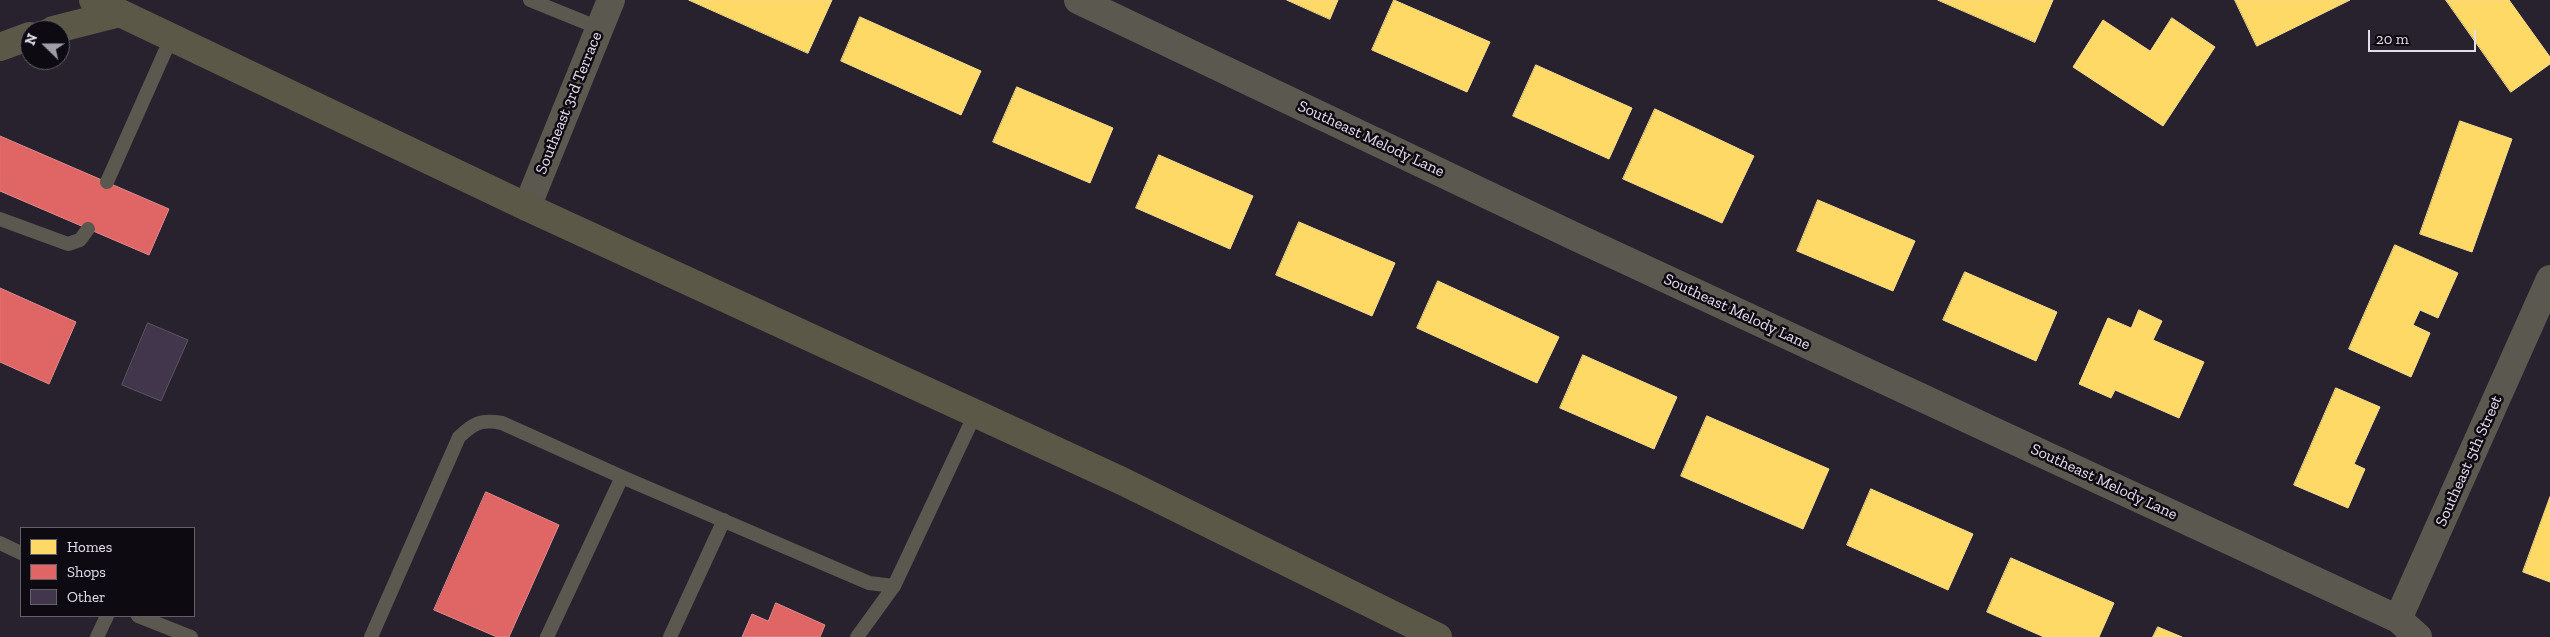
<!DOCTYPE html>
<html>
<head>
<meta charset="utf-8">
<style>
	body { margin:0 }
	#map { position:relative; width:2550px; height:637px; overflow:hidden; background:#27222d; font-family:"Zilla Slab",serif }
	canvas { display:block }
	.legend { position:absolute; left:20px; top:527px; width:175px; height:90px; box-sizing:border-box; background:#0e0a12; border:1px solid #645f69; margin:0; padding:6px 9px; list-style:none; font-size:15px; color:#e4deec }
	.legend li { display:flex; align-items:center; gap:10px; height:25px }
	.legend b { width:25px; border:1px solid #645f69 }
	.north { position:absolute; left:20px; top:20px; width:50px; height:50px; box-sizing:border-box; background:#0e0a12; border:1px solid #645f69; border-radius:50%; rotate:292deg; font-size:14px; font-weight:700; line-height:20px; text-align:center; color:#e4deec }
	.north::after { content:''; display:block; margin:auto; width:18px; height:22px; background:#a29ca9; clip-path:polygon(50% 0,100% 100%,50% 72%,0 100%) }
	.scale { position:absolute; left:2368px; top:30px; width:108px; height:22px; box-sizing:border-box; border:2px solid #e4deec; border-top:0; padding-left:6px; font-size:15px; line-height:18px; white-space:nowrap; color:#e4deec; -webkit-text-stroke:4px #0e0a12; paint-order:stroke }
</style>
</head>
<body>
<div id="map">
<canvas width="2550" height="637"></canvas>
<ul class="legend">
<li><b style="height:14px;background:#ffd966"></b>Homes</li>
<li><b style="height:14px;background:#e06666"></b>Shops</li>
<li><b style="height:14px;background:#41364b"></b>Other</li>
</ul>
<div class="north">N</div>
<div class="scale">20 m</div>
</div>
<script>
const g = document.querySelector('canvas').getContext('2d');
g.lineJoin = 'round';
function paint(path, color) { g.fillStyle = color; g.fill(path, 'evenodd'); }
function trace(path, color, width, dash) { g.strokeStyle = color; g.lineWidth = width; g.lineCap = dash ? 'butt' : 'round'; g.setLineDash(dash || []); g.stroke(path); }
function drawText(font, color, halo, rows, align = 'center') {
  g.font = font + ' "Zilla Slab",serif'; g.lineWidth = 5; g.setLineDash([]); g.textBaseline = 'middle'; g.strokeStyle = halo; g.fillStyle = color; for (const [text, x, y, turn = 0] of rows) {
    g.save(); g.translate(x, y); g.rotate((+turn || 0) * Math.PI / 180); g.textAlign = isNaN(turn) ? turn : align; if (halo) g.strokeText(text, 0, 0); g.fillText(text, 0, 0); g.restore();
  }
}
const homes = new Path2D(`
	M 689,0 L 832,0 L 808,53 Z
	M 1287,0 L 1338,0 L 1330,19 Z
	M 1394,0 L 1490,42 L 1467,92 L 1372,50 Z
	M 1938,0 L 2053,0 L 2035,42 Z
	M 2235,0 L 2350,0 L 2257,46 Z
	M 2446,0 L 2509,0 L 2550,57 L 2550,64 L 2511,92 Z
	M 860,17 L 981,71 L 961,115 L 841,61 Z
	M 2172,18 L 2215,47 L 2163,126 L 2073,67 L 2103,20 L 2150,51 Z
	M 1536,65 L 1632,108 L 1609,159 L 1513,116 Z
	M 1017,87 L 1113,128 L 1090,183 L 993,142 Z
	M 1655,109 L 1754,156 L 1722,223 L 1623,179 Z
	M 2460,121 L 2512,139 L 2472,252 L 2420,234 Z
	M 1159,155 L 1253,196 L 1230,249 L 1136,208 Z
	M 1818,200 L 1915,241 L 1893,291 L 1797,251 Z
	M 1299,222 L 1395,263 L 1372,316 L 1276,275 Z
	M 2395,245 L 2458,273 L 2438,318 L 2420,310 L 2413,325 L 2430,333 L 2411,377 L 2349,349 Z
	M 1965,272 L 2057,312 L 2036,361 L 1943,320 Z
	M 1438,281 L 1559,337 L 1537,383 L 1417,328 Z
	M 2139,310 L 2162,321 L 2153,340 L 2204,362 L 2179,418 L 2115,390 L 2111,398 L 2079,384 L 2108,318 L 2131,328 Z
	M 1583,355 L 1677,397 L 1654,449 L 1560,408 Z
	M 2336,388 L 2380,407 L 2354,464 L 2365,469 L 2348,508 L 2294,485 Z
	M 1707,416 L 1829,469 L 1803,529 L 1681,476 Z
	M 1871,489 L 1973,534 L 1948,590 L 1847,545 Z
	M 2550,497 L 2550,582 L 2523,572 Z
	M 2011,558 L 2114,603 L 2099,637 L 2044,637 L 1987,612 Z
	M 2158,627 L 2182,637 L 2153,637 Z`);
const shops = new Path2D(`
	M 0,136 L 169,209 L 149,255 L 0,191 Z
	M 0,288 L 76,322 L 49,384 L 0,362 Z
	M 486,492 L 559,525 L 509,637 L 497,637 L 434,610 Z
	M 776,603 L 825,625 L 820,637 L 742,637 L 752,614 L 768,621 Z`);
const building = new Path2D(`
	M 148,323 L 188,340 L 161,401 L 122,385 Z`);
const lane = new Path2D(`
	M 530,0 L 599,28
	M 107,182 L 172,36
	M 0,219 L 68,244 L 80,240 L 88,229
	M 622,477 L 869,583 L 894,586 L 976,412
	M 0,543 L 21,553
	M 138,616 L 191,637
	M 97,637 L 107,616
	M 371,637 L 459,437 C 474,423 481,419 502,423 L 622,477 L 547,637
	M 670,637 L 724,520
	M 857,637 L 894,586`);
const street = new Path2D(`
	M 1078,0 L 1578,238 L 2398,619 L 2418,637
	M 527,207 L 611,0
	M 2398,619 L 2550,279`);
const primary = new Path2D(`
	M 93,0 L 527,207 L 1122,481 L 1438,637
	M 53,30 L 120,13
	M 0,47 L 30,36`);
const streetNames = [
	["Southeast 3rd Terrace",569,103,-68],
	["Southeast Melody Lane",1371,139,25],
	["Southeast Melody Lane",1737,312,25],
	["Southeast 5th Street",2469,461,-66],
	["Southeast Melody Lane",2104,482,25]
];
paint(homes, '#ffd966');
trace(homes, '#f7da8e', 1);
paint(shops, '#e06666');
trace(shops, '#e18a8e', 1);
paint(building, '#41364b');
trace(building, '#5b5760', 1);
trace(lane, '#5b5850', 14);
trace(street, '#5b5850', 28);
trace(primary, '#5b5847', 28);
drawText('16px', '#e4deec', '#0e0a12', streetNames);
</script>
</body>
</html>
